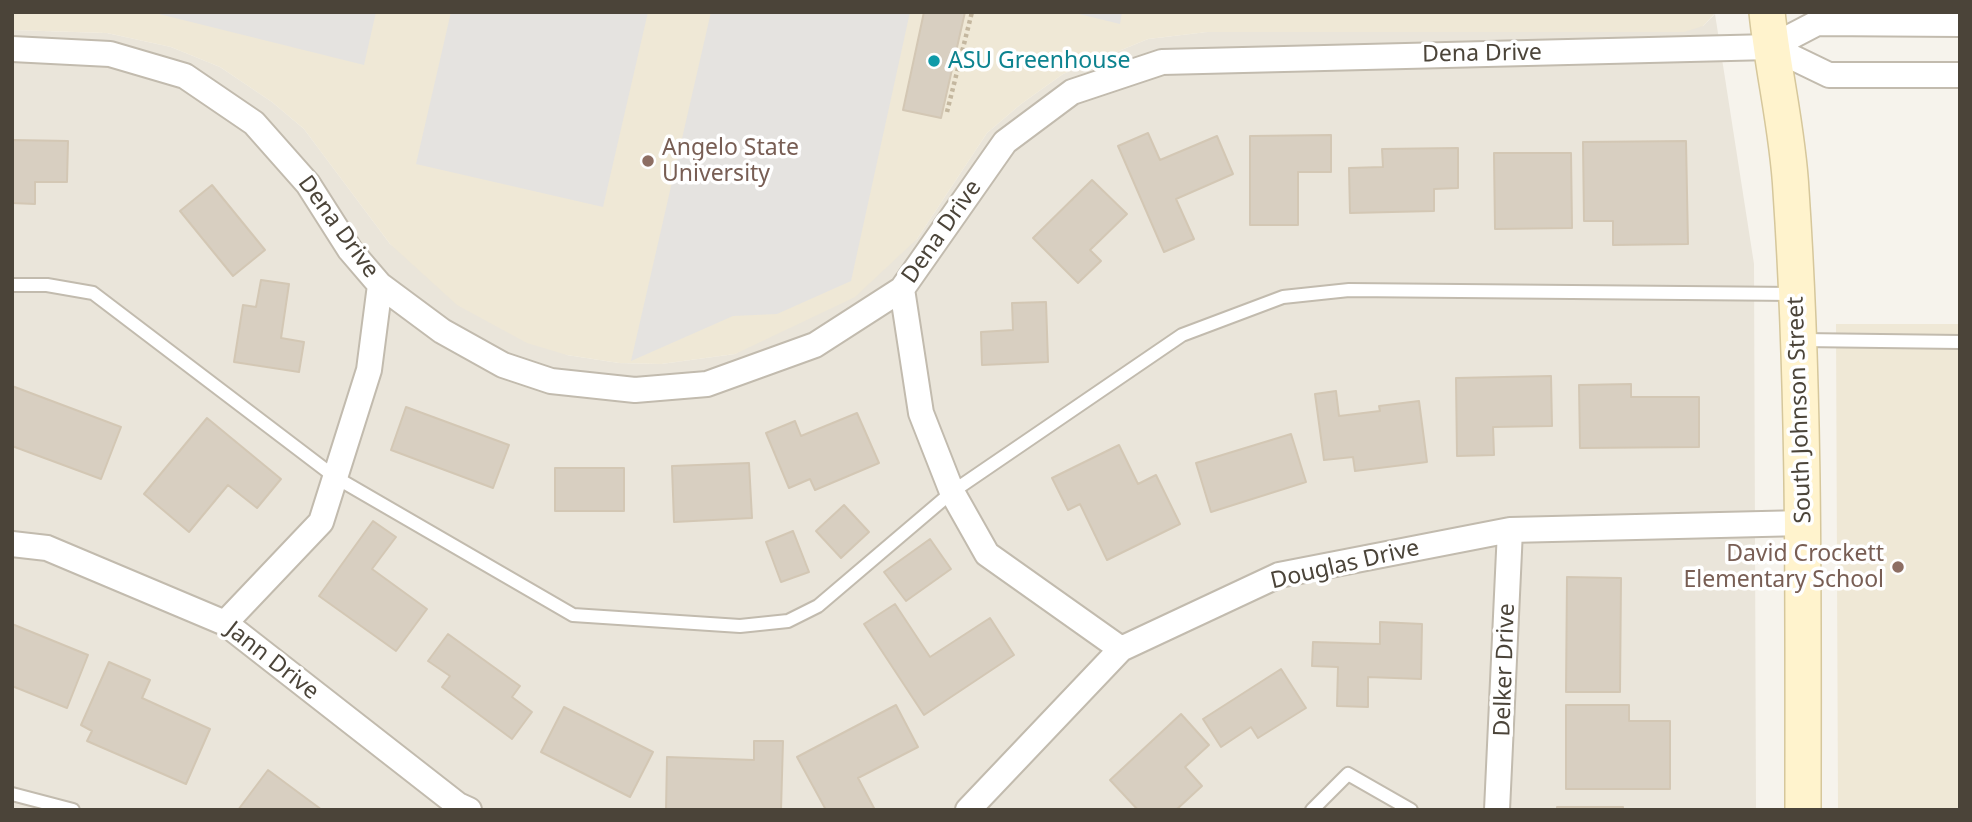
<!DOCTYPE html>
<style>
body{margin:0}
#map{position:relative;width:1972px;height:822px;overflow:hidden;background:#f6f3ec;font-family:"Noto Sans",sans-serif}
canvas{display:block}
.frame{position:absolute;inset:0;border:14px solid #4b4439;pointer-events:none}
</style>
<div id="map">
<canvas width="1972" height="822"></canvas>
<div class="frame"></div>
</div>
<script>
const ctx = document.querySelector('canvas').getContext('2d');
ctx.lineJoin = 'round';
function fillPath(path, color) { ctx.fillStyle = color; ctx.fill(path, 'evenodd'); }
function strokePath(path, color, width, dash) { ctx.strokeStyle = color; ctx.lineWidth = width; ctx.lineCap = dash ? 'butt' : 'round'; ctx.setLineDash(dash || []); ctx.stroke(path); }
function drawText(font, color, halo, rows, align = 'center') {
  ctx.font = font + ' "Noto Sans",sans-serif'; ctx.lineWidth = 7; ctx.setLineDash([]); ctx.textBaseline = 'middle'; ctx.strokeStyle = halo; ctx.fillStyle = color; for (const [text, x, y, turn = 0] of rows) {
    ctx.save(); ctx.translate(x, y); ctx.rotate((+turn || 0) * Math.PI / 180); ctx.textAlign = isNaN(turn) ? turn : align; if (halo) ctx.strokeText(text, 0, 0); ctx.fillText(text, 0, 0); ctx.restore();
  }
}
fillPath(new Path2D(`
 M1715,14L1754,264L1756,810H12V30L107,33L171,47L220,67L272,102L304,129L390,244L567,355L619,363L661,364L735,354L917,239L987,133L1021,104L1063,74L1148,39L1207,32L1703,26Z`), '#eae5da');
fillPath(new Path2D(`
 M12,12H1716L1703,26L1684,32H1207L1148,39L1063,74L1021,104L987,133L917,239L855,297L735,354L661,364L619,363L567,355L527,343L457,305L390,244L304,129L272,102L220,67L171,47L107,33L12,30Z
 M1836,324H1960V810H1838Z`), '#efe8d6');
fillPath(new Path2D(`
 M151,12H376L364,65Z
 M451,12H648L603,207L416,164Z
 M711,12H910L851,281L777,314L733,316L631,361Z
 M1071,12H1122L1120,24Z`), '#e5e3e0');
const building = new Path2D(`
 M924,12H965L941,118L903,110Z
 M1148,133L1160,160L1217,136L1233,174L1176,199L1194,239L1164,252L1118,146Z
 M1331,135V172H1298V225H1250V136Z
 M12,140L68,141L67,182H35V204L12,203Z
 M1686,141L1688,244L1613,245V221H1584L1583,142Z
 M1458,148V188L1434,189V211L1350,213L1349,168L1383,167L1382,149Z
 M1494,153H1571L1572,228L1495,229Z
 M1092,180L1127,214L1090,250L1101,261L1078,283L1033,238Z
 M212,185L265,250L233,276L180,211Z
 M261,280L289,284L281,338L304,342L299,372L234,362L243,305L256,307Z
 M1046,302L1048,362L982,365L981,332L1013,330L1012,303Z
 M1551,376L1552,426L1493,427L1494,455L1457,456L1456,378Z
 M1631,384V397H1699V447L1580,448L1579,385Z
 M12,386L121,427L101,479L12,446Z
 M1336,391L1339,416L1380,411L1379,406L1419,401L1427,462L1355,471L1353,457L1324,460L1315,394Z
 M406,407L509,445L493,488L391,450Z
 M857,413L879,463L815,490L810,479L789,488L766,433L795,421L801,436Z
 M207,418L281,479L257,508L228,485L189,532L144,494Z
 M1291,434L1306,482L1211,512L1196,463Z
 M1119,445L1138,484L1156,475L1180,524L1107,560L1080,504L1068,510L1052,478Z
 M749,463L752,518L674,522L672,466Z
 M555,468H624V511H555Z
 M844,505L869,532L841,558L816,531Z
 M373,521L396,537L372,569L427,609L396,651L319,596Z
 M793,531L809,572L781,582L766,542Z
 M930,539L951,569L906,601L884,572Z
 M1567,577L1621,578L1620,692H1566Z
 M895,604L930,657L990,618L1014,655L924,715L864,624Z
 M1380,622L1422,624L1421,679L1368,677V707L1337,706L1338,667L1312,666L1313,642L1380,644Z
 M12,624L88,655L67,708L12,686Z
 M448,634L520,686L512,697L532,712L512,739L442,687L450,676L428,661Z
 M109,662L150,680L142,698L210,729L186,784L87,741L92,731L81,725Z
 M1281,669L1306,708L1258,738L1251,727L1221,747L1203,719Z
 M896,705L918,747L858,778L875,810H826L797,757Z
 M1566,705H1629V721H1670V789H1566Z
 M564,707L653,752L630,797L541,752Z
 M1181,714L1209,745L1185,767L1202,786L1176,810H1138L1110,780Z
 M754,741H783L781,810H666L667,757L754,760Z
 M268,770L322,810H238Z
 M1557,807H1623V810H1557Z`);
fillPath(building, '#d8cfc1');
strokePath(building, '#d3c7b4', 2);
const service = new Path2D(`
 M12,285H47L93,293L335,477L573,615L740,626L788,621L818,606L952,492L1182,335L1283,297L1349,290L1795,294
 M1802,340L1960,342
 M12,794L73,810
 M1312,810L1348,774L1411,810`);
const minor = new Path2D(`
 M1771,47L1829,75H1960
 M12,49L110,54L185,76L254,123L308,184L350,250L380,285L442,331L503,365L551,381L635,390L707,384L815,345L902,289L1005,142L1072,92L1162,62L1771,47L1817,23L1960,24
 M902,289L921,413L952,492L987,554L1121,649
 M12,544L47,548L225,623L458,805L469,810
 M225,623L321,522L369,370L380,285
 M968,810L1121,649L1279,575L1510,530L1804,523
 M1497,810L1510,530`);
const secondary = new Path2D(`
 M1767,12C1773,72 1788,131 1791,191C1805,397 1803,603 1803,810`);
strokePath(service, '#c2bbae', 16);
strokePath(minor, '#c2bbae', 28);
strokePath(secondary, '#d6c79b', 38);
strokePath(new Path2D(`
 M947,112L972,12`), '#c4b79f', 4.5, [3.5, 3.5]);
strokePath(service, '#fff', 12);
strokePath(minor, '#fff', 24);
strokePath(secondary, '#fff3cd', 35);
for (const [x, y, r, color] of [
 [934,61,7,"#0f9aa8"],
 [648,161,7,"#8d6e63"],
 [1898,567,7,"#8d6e63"]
]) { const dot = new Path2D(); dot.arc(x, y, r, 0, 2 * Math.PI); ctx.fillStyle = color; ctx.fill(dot); strokePath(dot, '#fff', 2.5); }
drawText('23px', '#4b4439', '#fff', [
 ["Dena Drive",1482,54,-1],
 ["Dena Drive",338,227,54],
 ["Dena Drive",942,232,-55],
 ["South Johnson Street",1800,410,-92],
 ["Douglas Drive",1345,565,-13],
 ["Jann Drive",272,661,38],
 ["Delker Drive",1505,670,-88]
]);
drawText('23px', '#0d838f', '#fff', [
 ["ASU Greenhouse",948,61]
], 'left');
drawText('23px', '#785e54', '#fff', [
 ["Angelo State",662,148],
 ["University",662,174],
 ["David Crockett",1884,554,"right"],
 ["Elementary School",1884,580,"right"]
], 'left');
</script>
